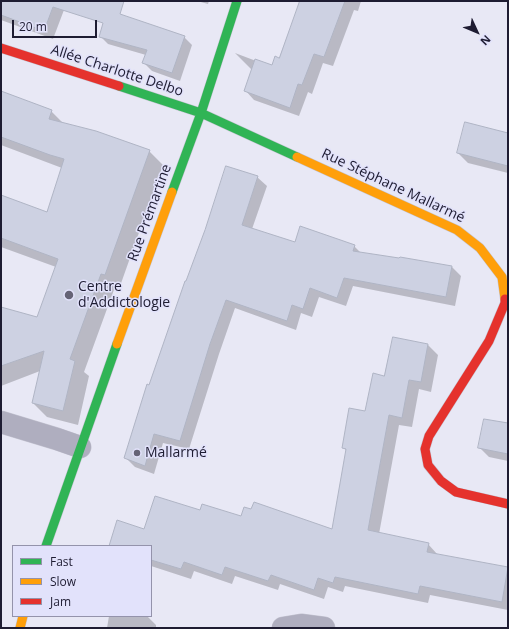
<!DOCTYPE html>
<meta charset="utf-8">
<style>
body{margin:0}
#map{position:relative;width:509px;height:629px;overflow:hidden;background:#e8e8f5;font-family:"Open Sans",sans-serif}
canvas{display:block}
.frame{position:absolute;inset:0;border:2px solid #1e1c32;pointer-events:none}
.legend{position:absolute;left:12px;top:545px;width:140px;height:72px;box-sizing:border-box;background:#e2e2fb;border:1px solid #9493ab;margin:0;padding:5px 7px;list-style:none;font-size:12px;color:#1e1c32}
.legend li{display:flex;align-items:center;gap:8px;height:20px}
.legend b{width:20px;border:1px solid #9493ab}
.north{position:absolute;left:457px;top:12px;width:40px;height:40px;-webkit-text-stroke:3px #e2e2fb;paint-order:stroke;rotate:134deg;font-size:11px;font-weight:700;line-height:16px;text-align:center;color:#1e1c32}
.north::after{content:'';display:block;margin:auto;width:14px;height:18px;background:#1e1c32;clip-path:polygon(50% 0,100% 100%,50% 72%,0 100%)}
.scale{position:absolute;left:12px;top:20px;width:85px;height:18px;box-sizing:border-box;border:2px solid #1e1c32;border-top:0;padding-left:5px;font-size:12px;line-height:14px;white-space:nowrap;color:#1e1c32;-webkit-text-stroke:3px #e2e2fb;paint-order:stroke}
</style>
<div id="map">
<canvas width="509" height="629"></canvas>
<div class="frame"></div>
<ul class="legend">
<li><b style="height:5px;background:#30b455"></b>Fast</li>
<li><b style="height:5px;background:#ff9f0a"></b>Slow</li>
<li><b style="height:5px;background:#e5322d"></b>Jam</li>
</ul>
<div class="north">N</div>
<div class="scale">20 m</div>
</div>
<script>
const ctx = document.querySelector('canvas').getContext('2d');
ctx.lineJoin = 'round';
function fillPath(path, color) { ctx.fillStyle = color; ctx.fill(path, 'evenodd'); }
function strokePath(path, color, width, dash) { ctx.strokeStyle = color; ctx.lineWidth = width; ctx.lineCap = dash ? 'butt' : 'round'; ctx.setLineDash(dash || []); ctx.stroke(path); }
function drawText(font, color, halo, rows, align = 'center') {
  ctx.font = font + ' "Open Sans",sans-serif'; ctx.lineWidth = 3; ctx.setLineDash([]); ctx.textBaseline = 'middle'; ctx.strokeStyle = halo; ctx.fillStyle = color; for (const [text, x, y, turn = 0] of rows) {
    ctx.save(); ctx.translate(x, y); ctx.rotate((+turn || 0) * Math.PI / 180); ctx.textAlign = isNaN(turn) ? turn : align; if (halo) ctx.strokeText(text, 0, 0); ctx.fillText(text, 0, 0); ctx.restore();
  }
}
fillPath(new Path2D(`
 M1,1H66L67,2L53,39L1,20Z
 M197,1H209L208,4Z
 M300,1H361L358,11L354,10L333,66L323,63L312,94L308,92L299,116L254,100L245,90L252,70L235,53L272,67L280,59Z
 M100,36L184,37L192,45L180,81L152,71L144,63L146,55L108,44Z
 M1,92L51,111L64,124L149,151L163,165L119,289L115,287L84,372L89,376L78,425L47,417L33,403L40,371L1,386V307L37,319L56,267L1,247V196L47,213L62,168L1,145Z
 M508,134V173L468,163L458,153Z
 M257,177L267,186L252,229L295,243L354,246L361,253L452,267L461,276L455,306L353,286L346,306L319,297L312,317L301,313L296,330L235,308L219,354L189,449L163,443L154,474L135,467L126,458L150,386Z
 M394,339L428,345L438,355L431,392L419,389L412,427L399,425L379,534L428,544L438,555L508,568V610L430,595L428,603L345,586L343,592L328,587L324,599L280,584L278,590L235,576L232,584L194,571L191,579L151,566V546H110L145,530L201,511L333,530L347,451L344,448L366,413L385,377Z
 M508,424V461L489,457L480,448Z
 M109,616H147L156,625V628H107Z`), '#0003');
const building = new Path2D(`
 M1,1H124L120,14L185,36L172,73L142,63L147,50L99,37L103,23L53,7L44,31L1,15Z
 M300,1H345L324,57L314,54L302,85L298,84L290,108L244,91L255,59L272,65L275,56L279,58Z
 M1,91L52,110L49,119L96,131L150,150L105,275L101,274L70,359L75,361L63,411L32,403L44,351L1,366V307L37,317L58,259L1,238V195L47,212L64,159L50,155L1,137Z
 M465,122L508,133V166L457,153Z
 M226,166L258,176L242,225L295,242L300,226L355,245L353,251L399,258L400,257L452,266L446,297L344,278L337,298L310,288L303,309L292,305L287,321L226,300L210,344L180,441L154,434L145,466L124,458L147,384L149,385L185,281H186L205,230Z
 M393,337L428,344L421,382L409,380L402,418L389,415L368,530L429,543L427,552L508,567L502,602L420,586L418,594L335,577L333,583L318,578L314,590L271,575L268,581L225,567L222,575L184,562L181,569L151,560V546H109L117,520L144,529L155,496L200,510L202,504L241,516L244,507L251,509L254,502L332,529L346,449L342,448L349,408L365,411L373,373L384,376Z
 M484,419L508,423V454L478,448Z`);
fillPath(building, '#cdd1e2');
strokePath(building, '#afb4c4', 1);
const street = new Path2D(`
 M1,422L57,439L80,447
 M283,628L301,625L324,628`);
const fast = new Path2D(`
 M119,86L201,113L297,157
 M172,192L201,113L237,1
 M46,546L117,344`);
const slow = new Path2D(`
 M297,157L457,230L480,248L502,277L505,299
 M117,344L172,192
 M20,628L23,616`);
const jam = new Path2D(`
 M1,48L119,86
 M505,299V303L489,341L429,436L425,449L428,465L441,481L456,492L508,504`);
strokePath(street, '#c4c4d1', 23);
strokePath(fast, '#c4c4d1', 10);
strokePath(slow, '#c4c4d1', 10);
strokePath(jam, '#c4c4d1', 10);
strokePath(street, '#afaebf', 22);
strokePath(fast, '#30b455', 9);
strokePath(slow, '#ff9f0a', 9);
strokePath(jam, '#e5322d', 9);
for (const [x, y, r, color] of [
 [69,295,5,"#656376"],
 [137,453,4,"#656376"]
]) { const dot = new Path2D(); dot.arc(x, y, r, 0, 2 * Math.PI); ctx.fillStyle = color; ctx.fill(dot); strokePath(dot, '#e2e2fb', 1.5); }
drawText('14px', '#1e1c32', '#e2e2fb', [
 ["Allée Charlotte Delbo",117,71,18],
 ["Rue Stéphane Mallarmé",393,186,25],
 ["Rue Prémartine",150,213,-70]
]);
drawText('14px', '#1e1c32', '#e2e2fb', [
 ["Centre",78,287],
 ["d'Addictologie",78,303],
 ["Mallarmé",145,453]
], 'left');
</script>
